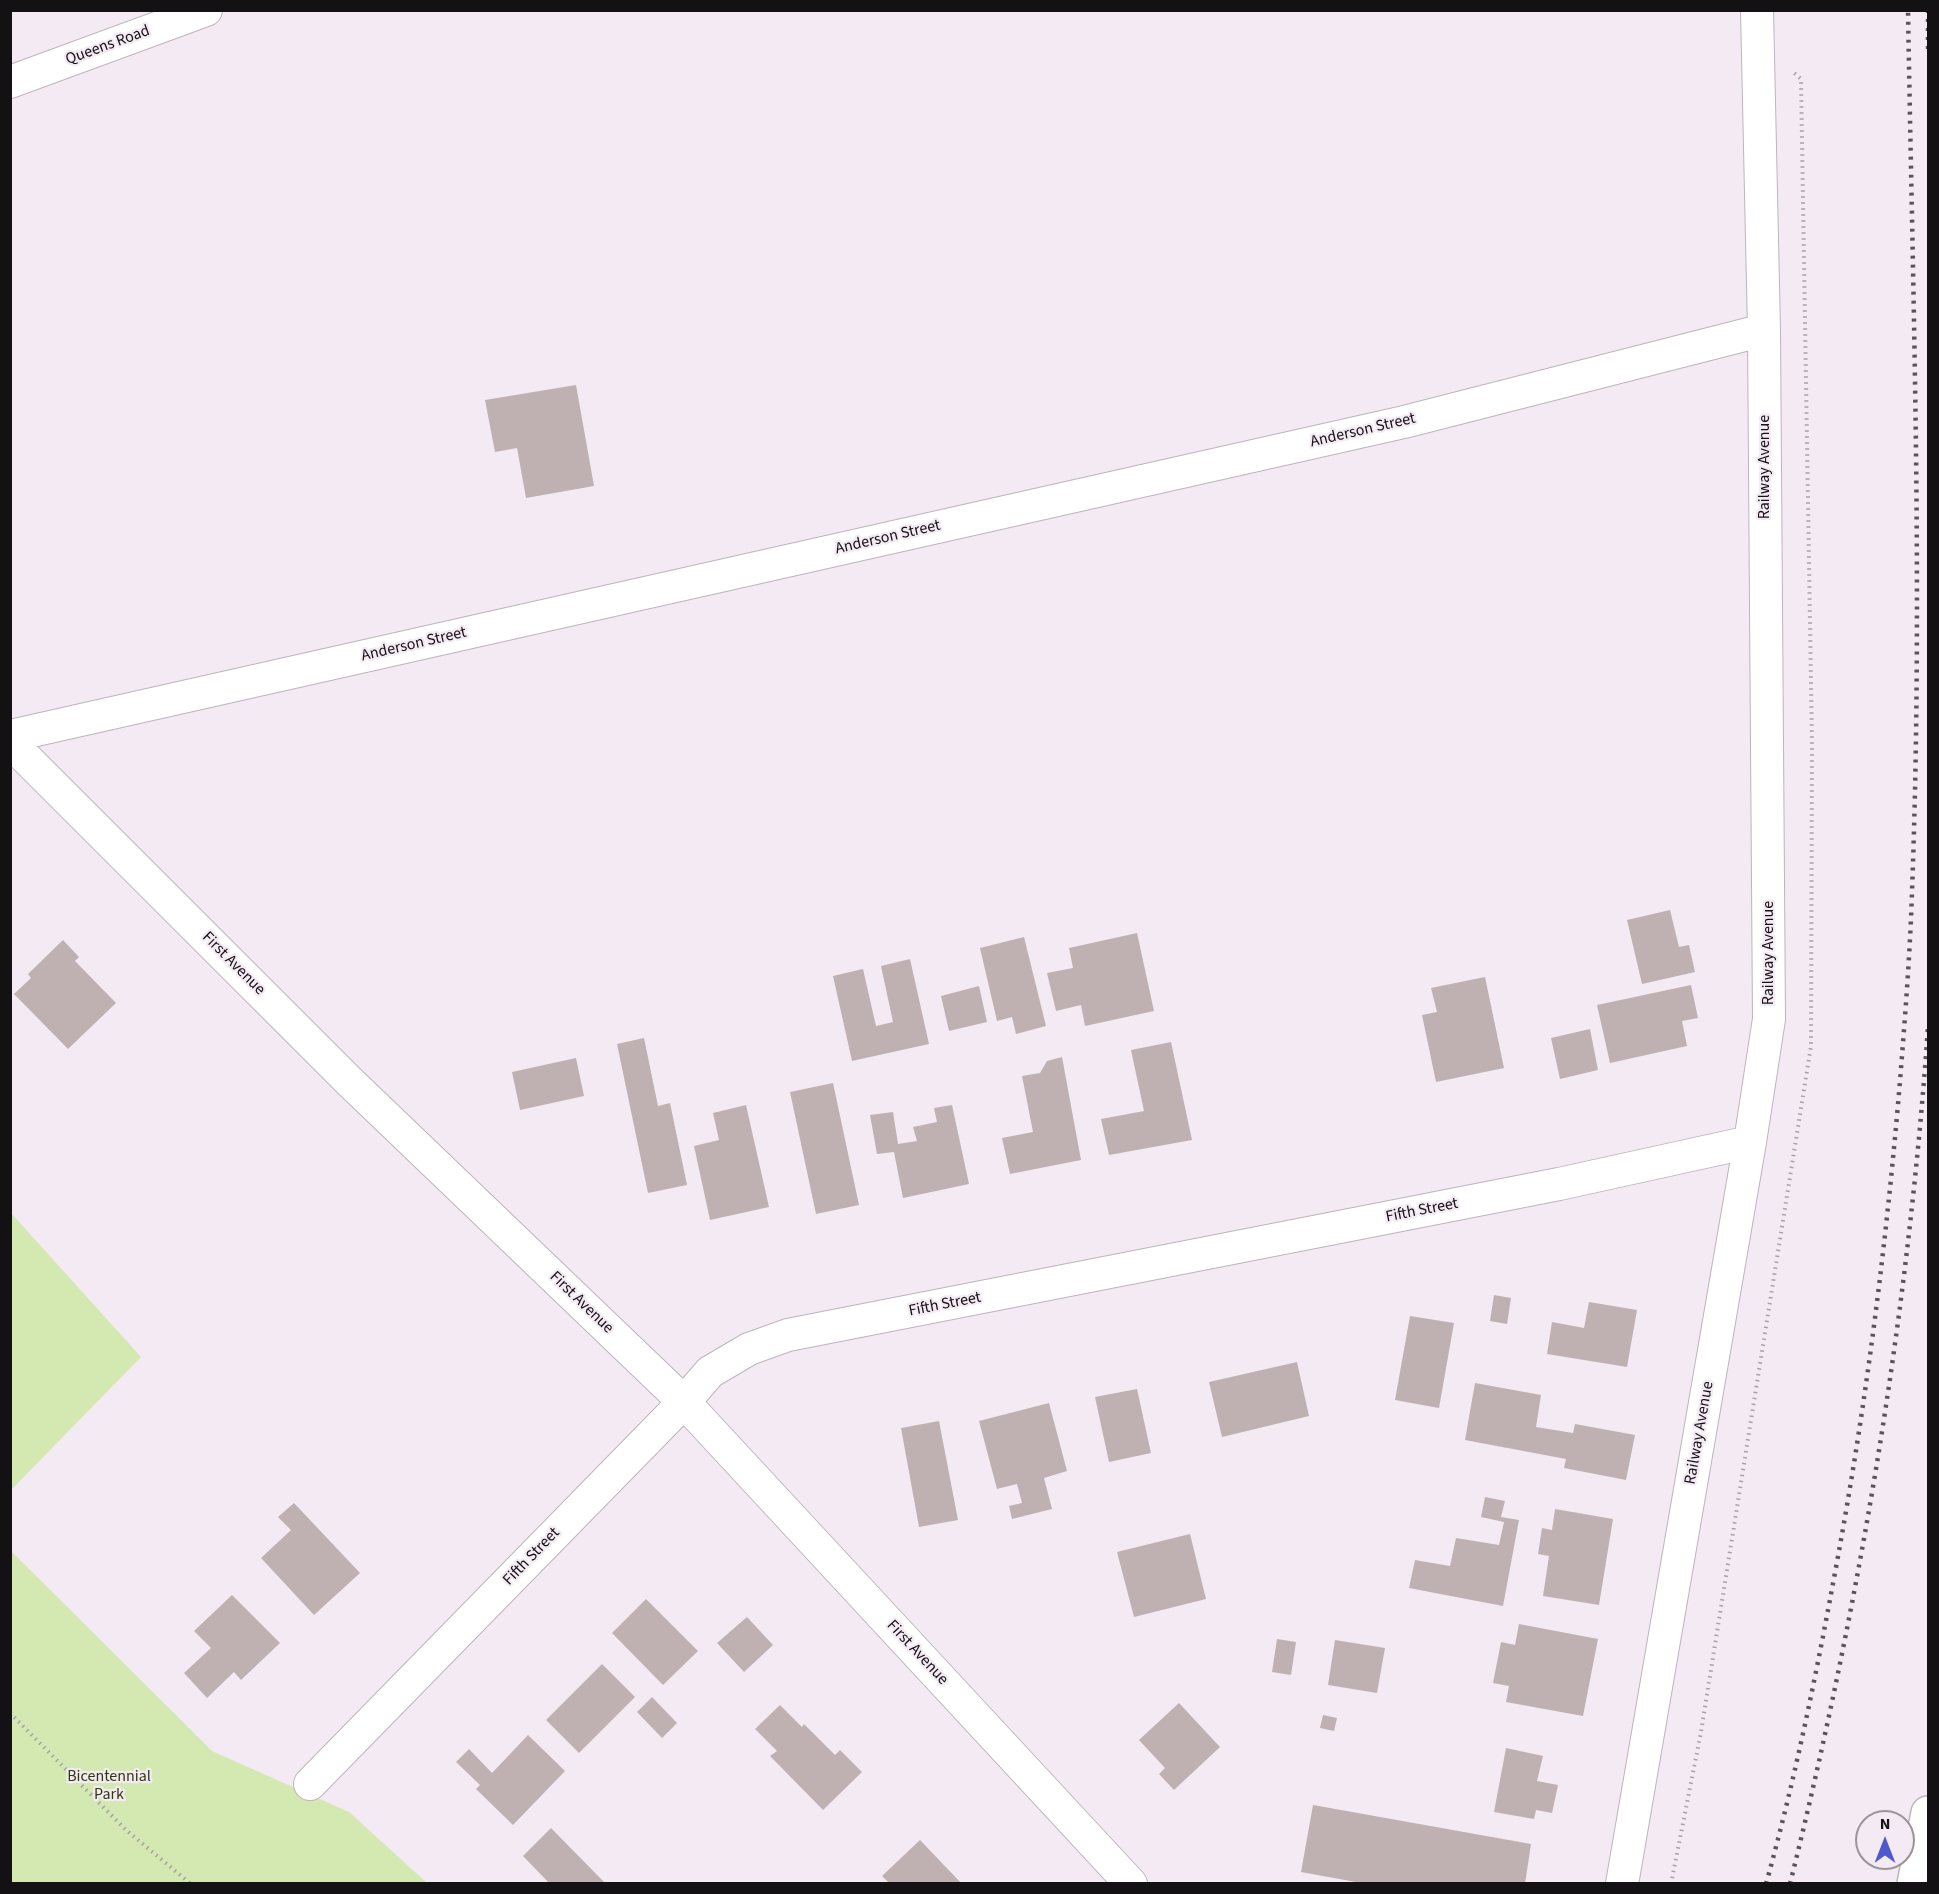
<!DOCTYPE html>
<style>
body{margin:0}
#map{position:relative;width:1939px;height:1894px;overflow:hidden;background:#f4eaf3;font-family:"Source Sans 3",sans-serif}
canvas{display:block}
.frame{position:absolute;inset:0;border:12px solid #141114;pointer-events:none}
.north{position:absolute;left:1855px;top:1810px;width:60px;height:60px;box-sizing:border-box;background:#f4eaf3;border:2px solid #9a939a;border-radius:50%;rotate:0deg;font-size:16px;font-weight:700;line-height:24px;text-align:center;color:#141114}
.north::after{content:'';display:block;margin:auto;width:21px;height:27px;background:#5058ce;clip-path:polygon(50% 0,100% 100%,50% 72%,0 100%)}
</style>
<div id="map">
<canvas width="1939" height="1894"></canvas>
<div class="frame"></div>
<div class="north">N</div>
</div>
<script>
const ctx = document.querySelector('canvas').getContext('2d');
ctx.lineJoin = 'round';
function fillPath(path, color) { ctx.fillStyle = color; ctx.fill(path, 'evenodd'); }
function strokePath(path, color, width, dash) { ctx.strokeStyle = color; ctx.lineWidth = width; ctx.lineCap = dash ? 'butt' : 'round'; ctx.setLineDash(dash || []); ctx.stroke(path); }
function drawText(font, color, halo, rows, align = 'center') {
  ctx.font = font + ' "Source Sans 3",sans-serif'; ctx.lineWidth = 4.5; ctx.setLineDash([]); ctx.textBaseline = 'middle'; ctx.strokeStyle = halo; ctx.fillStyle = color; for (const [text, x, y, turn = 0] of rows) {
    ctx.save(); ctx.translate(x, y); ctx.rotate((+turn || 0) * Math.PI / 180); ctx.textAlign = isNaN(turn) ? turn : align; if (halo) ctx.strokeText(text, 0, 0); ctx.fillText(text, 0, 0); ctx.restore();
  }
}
fillPath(new Path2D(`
 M11,1213L141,1357L11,1490Z
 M10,1550L212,1751L349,1812L427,1883H11Z`), '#d4e8b1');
fillPath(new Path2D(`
 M576,385L594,486L526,498L517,448L495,452L485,400Z
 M1670,910L1679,947L1689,945L1695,972L1642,984L1627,920Z
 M1137,933L1154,1011L1085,1026L1081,1005L1056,1011L1047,973L1073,968L1069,948Z
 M1024,937L1046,1026L1016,1034L1012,1017L997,1021L980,948Z
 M63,940L79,957L75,961L116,1003L68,1049L14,994L31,978L28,974Z
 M910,959L929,1044L852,1061L833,976L863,969L876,1026L893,1022L881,966Z
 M1485,977L1504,1068L1436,1082L1422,1015L1437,1012L1431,988Z
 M1691,985L1698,1018L1682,1021L1687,1046L1610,1063L1597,1005Z
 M979,986L987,1022L949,1031L941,996Z
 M1590,1029L1598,1070L1560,1079L1551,1038Z
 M644,1038L658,1106L670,1103L687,1185L648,1193L617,1044Z
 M1171,1042L1192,1140L1109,1155L1101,1119L1144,1111L1131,1050Z
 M1062,1057L1081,1160L1010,1174L1002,1138L1033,1132L1022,1076L1040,1073L1047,1061Z
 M576,1058L584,1096L520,1110L512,1072Z
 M833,1083L859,1205L816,1214L790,1092Z
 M746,1105L769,1207L710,1220L694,1146L719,1140L713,1113Z
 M952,1105L969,1184L903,1198L894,1152L877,1154L870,1115L893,1112L898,1144L917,1141L913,1127L937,1122L934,1108Z
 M1494,1295L1511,1298L1507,1324L1490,1321Z
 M1589,1302L1637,1310L1627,1367L1547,1354L1552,1322L1584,1328Z
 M1410,1316L1454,1323L1439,1408L1395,1400Z
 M1297,1362L1309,1416L1222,1437L1209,1382Z
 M1475,1383L1541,1395L1536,1427L1573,1433L1575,1424L1635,1435L1626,1480L1564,1468L1566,1459L1465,1440Z
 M1137,1389L1151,1453L1109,1462L1095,1397Z
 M1049,1403L1067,1471L1044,1478L1052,1509L1012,1519L1009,1506L1022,1503L1017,1484L997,1489L979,1421Z
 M939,1421L958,1520L919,1527L901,1428Z
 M1485,1497L1505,1501L1501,1517L1519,1520L1503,1606L1409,1588L1415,1560L1450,1566L1456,1538L1499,1545L1504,1522L1481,1517Z
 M294,1503L360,1573L314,1615L261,1558L291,1530L278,1517Z
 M1555,1509L1613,1519L1599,1605L1543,1596L1549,1556L1538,1554L1542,1528L1552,1530Z
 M1190,1534L1206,1599L1134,1617L1117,1552Z
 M232,1595L280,1643L241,1680L234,1672L207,1698L184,1673L211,1648L194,1631Z
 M646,1599L698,1651L663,1685L612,1633Z
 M747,1617L773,1645L744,1672L717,1643Z
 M1519,1624L1598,1639L1583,1716L1506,1702L1509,1686L1493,1683L1501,1642L1515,1645Z
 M1277,1639L1296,1642L1291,1675L1272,1672Z
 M1335,1640L1385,1648L1377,1693L1328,1685Z
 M602,1664L635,1697L579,1753L546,1720Z
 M652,1697L677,1723L662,1738L637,1712Z
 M1179,1703L1220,1747L1174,1790L1159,1774L1165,1768L1139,1740Z
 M780,1705L802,1727L804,1724L835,1755L840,1750L862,1772L823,1810L770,1756L777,1751L755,1729Z
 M1323,1715L1337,1718L1334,1731L1320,1728Z
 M528,1735L565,1771L513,1825L476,1789L480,1785L456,1762L469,1749L492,1773Z
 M1506,1748L1543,1756L1537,1781L1558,1785L1552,1813L1536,1810L1534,1819L1494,1812Z
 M1313,1805L1531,1844L1525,1884H1367L1301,1872Z
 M551,1828L606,1884H550L523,1856Z
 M920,1840L962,1884H890L882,1876Z`), '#bfb1b1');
const minor = new Path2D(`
 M10,82L206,10
 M10,736L1404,422L1764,330
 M10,742L349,1081L684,1402L1131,1884
 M310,1784L684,1402L710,1372L749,1349L788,1335L1559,1184L1750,1142
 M1622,1884L1750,1142L1769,1019L1764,330L1757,10`);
const secondary = new Path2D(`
 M1914,1884L1928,1813`);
strokePath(minor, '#beb4bd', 34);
strokePath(secondary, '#beb4bd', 36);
strokePath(new Path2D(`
 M10,1713L126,1830L191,1884
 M1671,1884L1701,1732L1811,1046L1812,743L1801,79L1793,72`), '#a9a1a8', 4, [1.5, 4.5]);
strokePath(minor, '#fff', 32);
strokePath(secondary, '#fff', 33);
strokePath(new Path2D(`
 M1928,10V51
 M1766,1884C1794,1783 1815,1681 1834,1578C1865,1413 1886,1248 1900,1081C1905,1018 1910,955 1912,892C1923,598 1913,304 1908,10
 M1790,1884C1860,1602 1908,1316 1928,1027`), '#595459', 4.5, [3, 6]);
drawText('16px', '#141114', '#f4eaf3', [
 ["Queens Road",108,46,-20],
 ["Anderson Street",1363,431,-13],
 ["Railway Avenue",1765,467,-90],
 ["Anderson Street",888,538,-13],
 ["Anderson Street",414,645,-13],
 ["Railway Avenue",1769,953,-90],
 ["First Avenue",233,964,45],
 ["Fifth Street",1422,1211,-11],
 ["First Avenue",581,1303,44],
 ["Fifth Street",945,1305,-11],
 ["Railway Avenue",1700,1433,-80],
 ["Fifth Street",532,1557,-46],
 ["First Avenue",917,1653,47]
]);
drawText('16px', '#2d3b08', '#f4eaf3', [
 ["Bicentennial",109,1777],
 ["Park",109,1795]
]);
</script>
